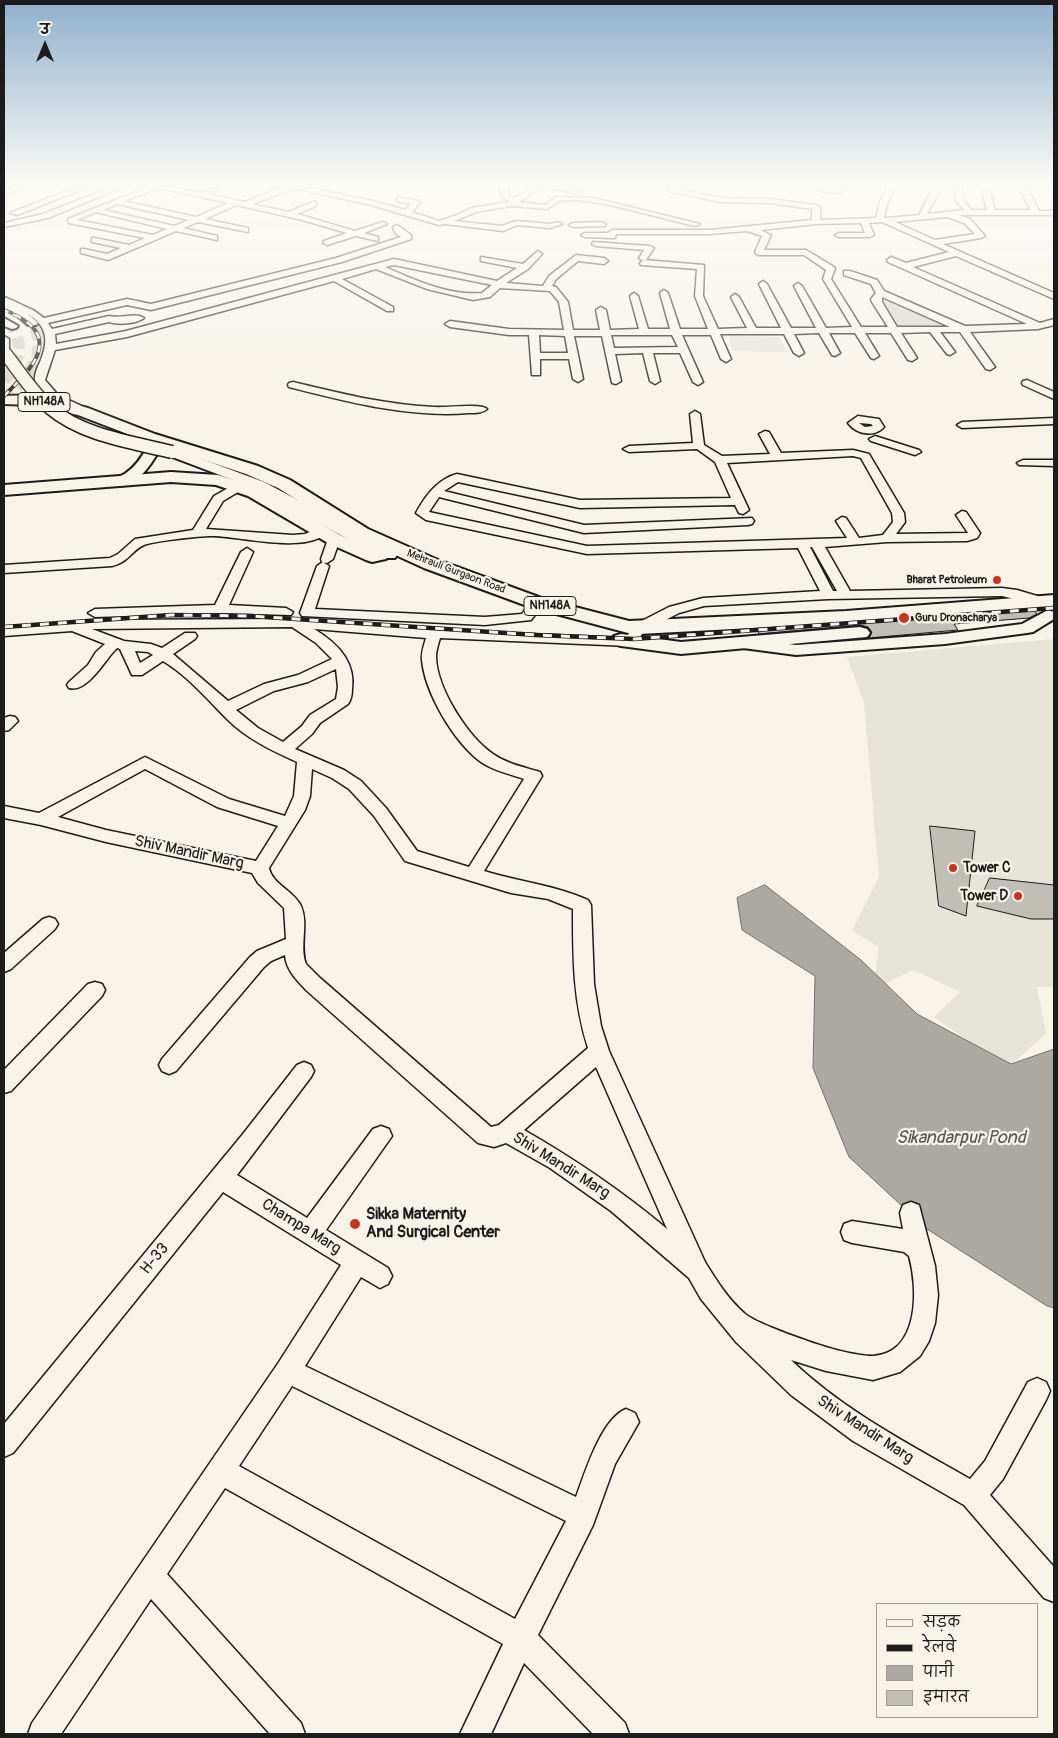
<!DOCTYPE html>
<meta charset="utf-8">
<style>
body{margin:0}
#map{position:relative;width:1058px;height:1738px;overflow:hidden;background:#f7f3e8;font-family:Pangolin,"Playpen Sans Deva",sans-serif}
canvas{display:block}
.frame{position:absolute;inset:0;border:5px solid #1c1c1c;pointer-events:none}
.legend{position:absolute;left:876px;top:1603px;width:162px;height:115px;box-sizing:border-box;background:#f7f3e8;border:1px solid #9f9d96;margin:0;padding:6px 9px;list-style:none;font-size:15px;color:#1c1c1c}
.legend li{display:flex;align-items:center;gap:10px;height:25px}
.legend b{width:25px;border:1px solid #9f9d96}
.north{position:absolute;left:20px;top:20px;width:50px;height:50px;-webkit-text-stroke:4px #f7f3e8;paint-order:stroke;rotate:0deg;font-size:14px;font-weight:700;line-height:20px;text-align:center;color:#1c1c1c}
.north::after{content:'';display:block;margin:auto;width:18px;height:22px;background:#1c1c1c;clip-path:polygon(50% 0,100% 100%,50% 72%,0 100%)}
</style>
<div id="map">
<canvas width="1058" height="1738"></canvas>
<div class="frame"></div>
<ul class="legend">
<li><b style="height:6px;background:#f7f3e8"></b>सड़क</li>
<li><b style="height:6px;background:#1c1c1c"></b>रेलवे</li>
<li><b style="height:14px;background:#aca9a2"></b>पानी</li>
<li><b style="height:14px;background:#c0beb5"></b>इमारत</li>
</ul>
<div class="north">उ</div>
</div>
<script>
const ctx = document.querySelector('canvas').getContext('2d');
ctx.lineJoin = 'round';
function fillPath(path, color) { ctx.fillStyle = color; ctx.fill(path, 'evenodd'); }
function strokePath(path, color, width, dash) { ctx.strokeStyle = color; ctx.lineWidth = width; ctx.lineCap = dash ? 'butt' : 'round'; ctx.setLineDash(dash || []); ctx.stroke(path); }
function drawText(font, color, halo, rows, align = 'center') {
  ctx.font = font + ' Pangolin,sans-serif'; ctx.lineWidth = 4.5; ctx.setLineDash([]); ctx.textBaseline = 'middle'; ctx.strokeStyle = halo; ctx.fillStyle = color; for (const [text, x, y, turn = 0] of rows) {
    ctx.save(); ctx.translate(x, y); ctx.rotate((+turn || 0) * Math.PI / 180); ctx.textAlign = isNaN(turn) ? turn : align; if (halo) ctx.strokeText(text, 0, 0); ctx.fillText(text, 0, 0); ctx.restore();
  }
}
fillPath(new Path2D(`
 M729,336L779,337L787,352L732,351Z
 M1054,639V987H1037L1046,1034L1007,1068L934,1017L960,992L913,970L873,989L879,947L852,931L879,877L864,703L847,657Z`), '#e6e3d9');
fillPath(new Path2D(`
 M885,297L964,331L897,330L877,298Z`), '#d7d3cb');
const water = new Path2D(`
 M765,885L861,960L917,1014L1011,1064L1054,1049V1308L1047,1306L927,1229L849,1157L813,1068L815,976L742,930L737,898Z`);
fillPath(water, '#aca9a2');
strokePath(water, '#72716c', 1);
const building = new Path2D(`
 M1034,610L1037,614L1029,618L954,624L958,630L869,638L872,632L868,627L860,625L759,634L758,630Z
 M930,826L975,831L966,916L939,906Z
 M990,878L1054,885V919H1031L977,906Z`);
fillPath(building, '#c0beb5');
strokePath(building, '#1c1c1c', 1);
strokePath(new Path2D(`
 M4,381C18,361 25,349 12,326
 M4,400C26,378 51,355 32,323`), '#d6d3c9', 12, [12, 6]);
const minor = new Path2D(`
 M21,184H31L4,195V191Z
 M84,184L93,185L17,215L10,213Z
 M148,184C165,184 179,190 197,192C205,193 219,184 231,184L208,194L244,202L290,184H302L301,186L373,201L405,210L411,204L397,201V197L419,201L420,203L412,212L439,221L457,215L471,208L508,202L510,201L502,197L499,184H507L509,196L515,198L536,184H556L583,192L579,194L544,186L519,202L545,205L556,197L593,198L700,224L696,226C662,220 591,195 560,201C555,202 552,207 547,209L511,206L476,212L454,221L502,226L516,221L550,224L558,222L562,224L550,228L517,225L503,231L445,224L439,225L371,205L294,188L253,204L288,212L313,202H316V206L297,214L355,231L383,222L387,224L364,233L378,237V241L356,236L327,245L323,243L324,241L347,233L302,220L237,205L205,219L248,228V232L198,222L183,228L217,236V240L176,231L108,260L81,253V249H84L107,254L121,248L92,242V238H95L129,245L145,238L69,223L68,219L150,186ZM159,188L228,203L196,217L124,201ZM117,204L189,220L174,226L103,210ZM96,212L167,229L153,235L77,220Z
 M672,184H677L676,188L720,198L769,199L816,205L820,207V220L876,218L880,201L889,184H897L888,201L884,218H888L919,215L935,184H943L927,214L964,210L956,201L954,188L958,186L962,188L964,201L971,210H987L982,192L986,190L990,192L995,210H1031L1020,190L1027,188L1039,211H1054V215H959L970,219L985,236L981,238L943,244L1054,293V299L956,256L913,267L1040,323L1054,319V325L1038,329L970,332L995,367L990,370L986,369L960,332H940L955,352L950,355L947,354L930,332L901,333L917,358L912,361L908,360L891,333H865L879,356L874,359L871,358L855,333H829L840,353L835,356L832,355L819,333L794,334L804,353L799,356L794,353L784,334H720L731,359L726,362L721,359L711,335H682L703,382L698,385L693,382L680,353H653L660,381L655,384L650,381L643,353L615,354L621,381L616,384L612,383L602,336H574L583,379L578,382L573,379L569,359H540V375H532L529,335H509L450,327L445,324L450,321L509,329L564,330L559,302L550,291L500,288L490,297L473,300L427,289L376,269L342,279L393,307V311H387L334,281L127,337L55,350L45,380L58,395L86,408L87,410L82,413C68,410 40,396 35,380C34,375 38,366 40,362C56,326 34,315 4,303V297L7,298L33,310L44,318L127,299L151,304L336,258L401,237L395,233L393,227L397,225L411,235V239L342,262L151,310L127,305L48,323L52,329L109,316C120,319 135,312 144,318C136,324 118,325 109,322L55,334L56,344L126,331L394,259L497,281L517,268L481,261V257L523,264L538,251L542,254L528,269L506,283L543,286L549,276L576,255L604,258L608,261L604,264L578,261L556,279L552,286L556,287L568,302L573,330H600L596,310L601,307L606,310L610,330L639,329L630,296L634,293L638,296L648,329H670L660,293L664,290L668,293L680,329H708L695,296L697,269L641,265L640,263L644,260L704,265L703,296L718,329L747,328L731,297L735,294L739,297L756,328H781L759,284L763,281L767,284L791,328H816L794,286L798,283L802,286L826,328L852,327L823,279L826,270L804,255H758L755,252L762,236L747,231L709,234H616L615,238H612L585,237L581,235L585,233H608L612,230H709L812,220V209L769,203L720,202L668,191L667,189ZM947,217L964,223L975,234L935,240L895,222ZM882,222L949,252L906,263L891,257L887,260L888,262L1027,324L965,326L884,291L877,280L850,271H844V275L871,284L876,293L871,299L872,302L888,327H861L831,279L835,269L834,267L806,250H764L771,235L760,230L816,224L861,223L865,233H839L835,235L839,237H870L874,235L869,223ZM394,265L492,285L482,293C449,296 415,280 385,267ZM882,297L950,327H897L882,302ZM539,335L565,336L568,353H540ZM611,335H672L678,347L614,348Z
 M841,184H848L841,193L823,192L819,190L823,188L836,189Z
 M111,187L118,189L48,218L4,227V223L43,214Z
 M602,222L606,224L605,226L573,227L569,225L573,223Z
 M593,242L650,246L654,248L646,260L643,261L639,258L644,250L596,246L592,244Z
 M4,336L9,339V350L4,353Z
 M1027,380L1054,392V399L1023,385L1022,383L1023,381Z
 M293,382C339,393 386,405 434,407C445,408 481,403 487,409C483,413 476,413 469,413C409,418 348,402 289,387L288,385L289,383Z
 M695,411L700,414L704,445L722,456L770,454L759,434L765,431L769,432L781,453L853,450L869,454L904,513L905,522L896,534L968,533L956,515L962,511L966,512L980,533L977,538L967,541L887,542L825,547L850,591L1002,588L1017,590L1044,598L1046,601L1039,605L1002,596L828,599L704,606L679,613L644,631L635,645L630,646L440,638C438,645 436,651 436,657C437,689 468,737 493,754C507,764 524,767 540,772L542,776L484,871C519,882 555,885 588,900L591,905L594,984L601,1026L609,1051L705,1262C716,1280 728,1299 744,1313C752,1321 790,1335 802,1339C820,1346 854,1356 873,1356C920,1353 918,1288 909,1256L904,1252L852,1243L844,1240L841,1232L844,1224L852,1221L903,1229L900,1213L903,1205L911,1202L919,1205L935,1266L938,1295L935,1323L929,1341L920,1356L900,1372L873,1380L826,1371L791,1360C843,1410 907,1443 970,1479L985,1461L1028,1382L1037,1378L1046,1382L1050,1391L1046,1400L1003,1479L990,1495L1054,1567V1602L1044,1598L964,1505L853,1441L791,1395L736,1342L701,1299L689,1278L611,1211L550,1168L506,1143L494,1147L478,1143L306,990C297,980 286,970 285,955L271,961L264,967L176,1071L169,1074L162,1071L159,1065L162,1059L250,957L257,951L286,939L284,908L258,883L252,873L106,842L41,825L4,818V806L39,813L145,757L229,799L285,816L294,796L297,762C273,751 247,739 228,720C208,700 188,676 163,661L142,675H132L120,649L117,648C105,659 88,693 69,688L67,685L69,682L88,665L96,652L105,644L72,631L4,636V628L102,620L289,619L434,630L626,638L634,625L669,607L703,598L820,591L798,548L587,554L426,520L416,513C425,496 438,479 457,474L580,500L731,498L715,462L697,449L629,452L623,449L629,446L693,443L690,414ZM853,456L861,458L892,513L893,522L883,535L859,538L846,518L842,517L836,521L847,538L587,546L429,512L439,497L584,533L748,525L752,524L754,521L752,518L584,525L444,491L458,482L580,508L735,505L739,513L743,514L749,510L727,463ZM810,547H812L837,591H833ZM292,627L316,643L332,659L298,675L264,684L228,701L173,654L195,639L197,636L195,633H185L162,648L151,644L124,641L92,629ZM314,629L426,638C424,645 421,653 422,660C425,693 454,742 481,762C494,771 510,774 524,779L469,867L417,851L386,808L361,781L344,770L295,749L312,734L320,723L348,704C351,700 352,695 352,689C356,661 336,642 314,629ZM135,651L148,652L153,655L140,663ZM336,669L338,687L336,699L310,715L302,726L283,742L258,728L236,710L274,691L308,682ZM145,769L217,807L278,826L256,861L106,830L58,817ZM312,769L332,778L349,789L374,816L405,861L511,893L548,899L573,909C573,957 573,1001 588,1048L499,1125L491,1127L320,978L306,964C299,946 309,924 301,906C294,891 272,884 269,868L305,810L310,796ZM596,1067L667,1229C622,1191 576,1160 524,1130Z
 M858,416L879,419L884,427C874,438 856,434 848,423ZM859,423L871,424L873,426L865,427Z
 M1054,418V424L962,428L957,425L962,422Z
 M875,436L919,450L921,452L915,455L871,441L869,439Z
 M1023,460H1054V466L1019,465L1017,463Z
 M239,482L245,486L243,489L223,501L206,529L293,535L305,534L322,527L328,531C309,555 240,536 212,536C200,536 154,541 144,545C132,550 129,562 112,566L4,573V565L110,558L118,554L135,539L193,530L214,496Z
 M334,535L340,539L333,559L327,563L322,562L321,559L328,539Z
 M247,548L253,552L229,605L286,608L293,612L291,615L220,613L95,617L88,613L95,609L215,605L241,552Z
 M323,562L329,566L315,609L485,617L522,614L532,600L537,599L544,603L531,620L485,625L302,616L300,613L317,566Z
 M10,716L15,717L18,721L9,730L4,731V718Z
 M49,917L55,919L58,924L55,929L11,969L4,972V953L43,919Z
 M95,982L102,984L105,990L102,996L11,1091L4,1093V1070L88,984Z
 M304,1062L311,1065L314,1071L311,1077L237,1175L307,1218L373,1129L381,1126L389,1129L392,1136L326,1230L388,1268L392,1276L388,1284L380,1288L361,1277L305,1366L576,1497C585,1473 601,1419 626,1409L635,1413L639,1422L615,1464L593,1525L538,1635L625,1723L629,1734H593L524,1663L491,1734H460L503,1644L225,1488L167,1574L301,1723L305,1734H270L151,1599L61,1734H28L32,1723L279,1362L341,1265L223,1192L13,1453L4,1457V1424L243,1134L297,1065ZM292,1386L566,1521L515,1619L239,1466Z`);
const major = new Path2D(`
 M4,301L20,307L36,321L38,323L36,325H28L12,311L4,308Z
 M4,318L18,326L16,328L12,329L4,326Z
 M149,433L154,434L161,447C153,462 136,490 115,485L113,482C116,477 122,476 126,473C136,466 142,457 147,447L142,437Z
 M172,448L264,482L395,552L397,555L395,558H383L254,488L167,455L165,452L167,449Z
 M1048,610L1054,612V619L1033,632L1027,633L945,644L796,655L743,648L737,647L734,643L737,639L743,638L796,645L945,634L1022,624Z`);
const highway = new Path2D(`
 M34,395L88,408L155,434L258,466L290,480L368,529L438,560L544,599L629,621L846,611L1054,595V607L846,623L639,634L628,633L530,607L424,568L356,537L278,488L246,474L143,440L78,415L34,405L4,404V396Z
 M171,472L218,475L260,488L340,535L374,550L386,551L389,555L386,559L372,562L366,560L328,543L248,496L216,485L171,482L4,495V485Z
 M860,627L867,629L870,633L867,637L681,654L621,646L614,644L611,640L614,636L621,634L681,642Z`);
strokePath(minor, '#1c1c1c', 3);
strokePath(major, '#1c1c1c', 4);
strokePath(highway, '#1c1c1c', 4);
fillPath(minor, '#f7f3e8');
fillPath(major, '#f7f3e8');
fillPath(highway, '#f7f3e8');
const railFar2 = new Path2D(`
 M4,310L18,317`);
const railFar1 = new Path2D(`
 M4,396C29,371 64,339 15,315`);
const rail = new Path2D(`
 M4,627L171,615L251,616L536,635L634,639L1054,608`);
strokePath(railFar2, '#1c1c1c', 2.5);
strokePath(railFar1, '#1c1c1c', 4);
strokePath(rail, '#1c1c1c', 4.5);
strokePath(railFar2, '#f7f3e8', 2, [5]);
strokePath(railFar1, '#f7f3e8', 2.5, [7]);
strokePath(rail, '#f7f3e8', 3, [9]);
const majorBridge = new Path2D(`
 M4,352C19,371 32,392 50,408C83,436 132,442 172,452`);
strokePath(majorBridge, '#1c1c1c', 15, []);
strokePath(majorBridge, '#f7f3e8', 12);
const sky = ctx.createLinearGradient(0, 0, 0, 428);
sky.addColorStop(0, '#90b0cc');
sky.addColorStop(0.43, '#fbfaf5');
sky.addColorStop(1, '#fbfaf500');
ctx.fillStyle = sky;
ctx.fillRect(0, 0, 1058, 428);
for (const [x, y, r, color] of [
 [997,580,5,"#c8321e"],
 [904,618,6,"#c8321e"],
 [953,868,5,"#c8321e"],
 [1018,896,5,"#c8321e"],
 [355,1224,6,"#c8321e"]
]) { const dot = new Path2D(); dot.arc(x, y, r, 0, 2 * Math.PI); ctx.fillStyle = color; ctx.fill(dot); strokePath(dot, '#f7f3e8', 2); }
drawText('11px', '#1c1c1c', '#f7f3e8', [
 ["Mehrauli Gurgaon Road",456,572,21]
]);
drawText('bold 11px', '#1c1c1c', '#f7f3e8', [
 ["Bharat Petroleum",987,580],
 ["Guru Dronacharya",915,618,"left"]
], 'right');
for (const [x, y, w] of [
 [44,402,52],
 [550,606,52]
]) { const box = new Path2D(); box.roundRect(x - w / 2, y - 9.5, w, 19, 4); ctx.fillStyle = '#f7f3e8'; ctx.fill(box); strokePath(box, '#1c1c1c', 1); }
drawText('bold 12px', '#1c1c1c', null, [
 ["NH148A",44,402],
 ["NH148A",550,606]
]);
drawText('bold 14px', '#1c1c1c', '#f7f3e8', [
 ["Tower C",963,868],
 ["Tower D",1008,896,"right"]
], 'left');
drawText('16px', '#1c1c1c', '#f7f3e8', [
 ["Shiv Mandir Marg",189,853,12],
 ["Shiv Mandir Marg",561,1166,32],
 ["Champa Marg",301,1227,32],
 ["H-33",155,1259,-51],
 ["Shiv Mandir Marg",865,1430,33]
]);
drawText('bold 16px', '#1c1c1c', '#f7f3e8', [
 ["Sikka Maternity",366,1215],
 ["And Surgical Center",366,1233]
], 'left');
drawText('italic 18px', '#565452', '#f7f3e8', [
 ["Sikandarpur Pond",961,1138]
]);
</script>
